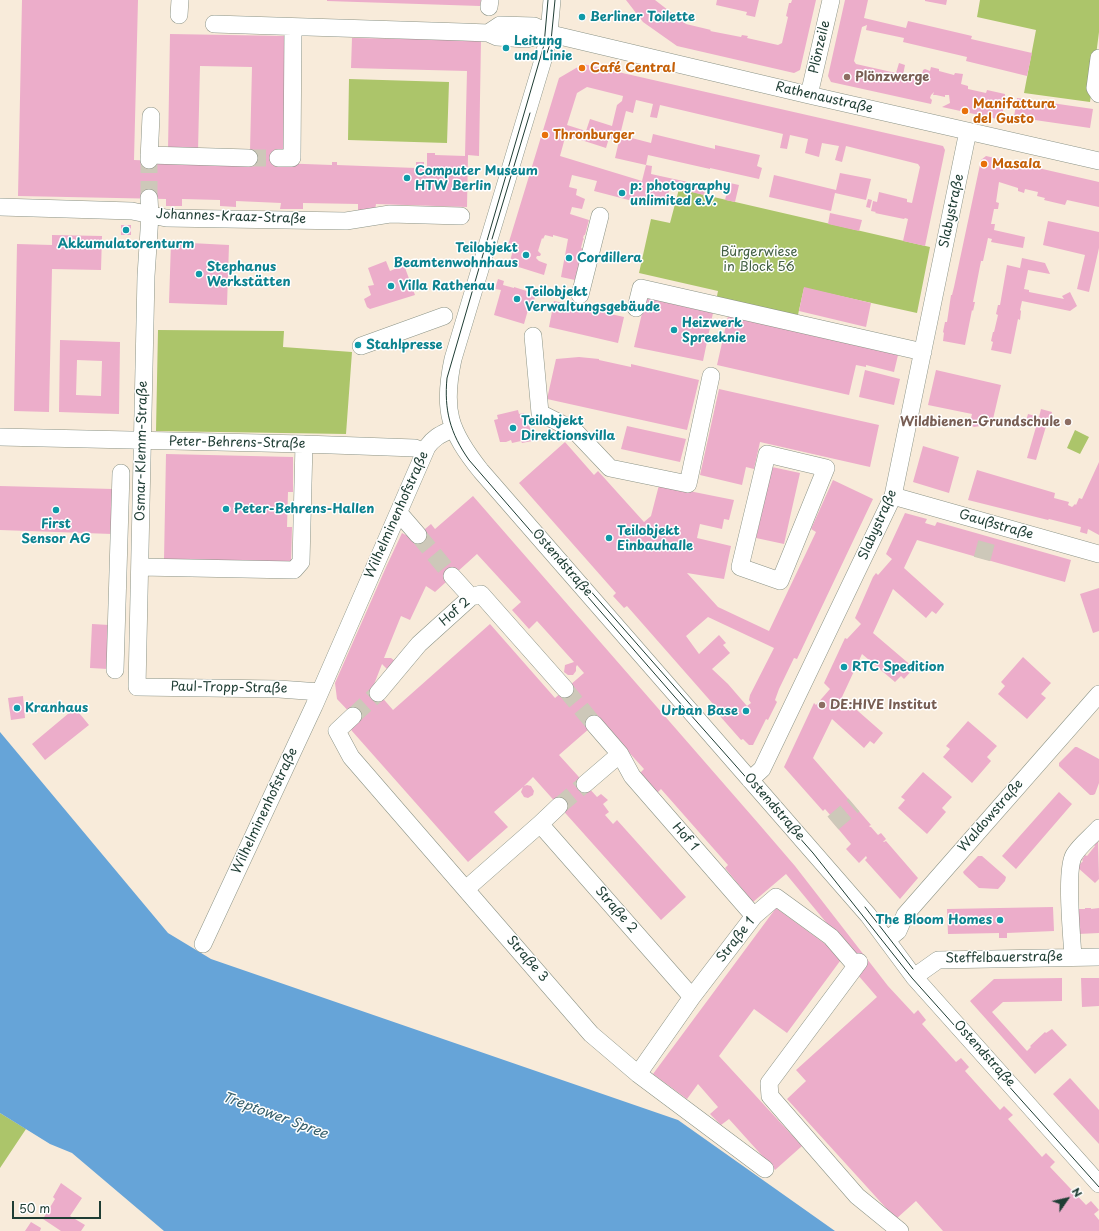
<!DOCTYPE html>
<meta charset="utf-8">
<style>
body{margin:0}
#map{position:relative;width:1099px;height:1231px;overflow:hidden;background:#f8ebda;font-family:"Playpen Sans",sans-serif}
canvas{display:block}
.north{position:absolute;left:1047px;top:1179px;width:40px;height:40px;-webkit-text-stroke:3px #fff;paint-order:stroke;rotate:56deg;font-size:11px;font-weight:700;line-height:16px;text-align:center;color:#1f3d34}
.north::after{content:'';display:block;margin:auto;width:14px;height:18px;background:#1f3d34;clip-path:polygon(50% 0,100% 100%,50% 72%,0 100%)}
.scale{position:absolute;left:12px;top:1201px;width:89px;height:18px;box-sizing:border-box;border:2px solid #1f3d34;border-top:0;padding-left:5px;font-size:12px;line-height:14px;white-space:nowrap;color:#1f3d34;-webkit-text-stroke:3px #fff;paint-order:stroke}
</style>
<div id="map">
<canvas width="1099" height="1231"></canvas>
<div class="north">N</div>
<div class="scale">50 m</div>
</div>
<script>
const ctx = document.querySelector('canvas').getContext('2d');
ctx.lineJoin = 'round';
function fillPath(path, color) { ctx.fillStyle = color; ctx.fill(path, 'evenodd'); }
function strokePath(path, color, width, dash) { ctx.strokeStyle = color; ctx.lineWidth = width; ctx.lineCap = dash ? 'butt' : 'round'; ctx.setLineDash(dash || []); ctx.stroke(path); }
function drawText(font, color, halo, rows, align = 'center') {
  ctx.font = font + ' "Playpen Sans",sans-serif'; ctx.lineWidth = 3; ctx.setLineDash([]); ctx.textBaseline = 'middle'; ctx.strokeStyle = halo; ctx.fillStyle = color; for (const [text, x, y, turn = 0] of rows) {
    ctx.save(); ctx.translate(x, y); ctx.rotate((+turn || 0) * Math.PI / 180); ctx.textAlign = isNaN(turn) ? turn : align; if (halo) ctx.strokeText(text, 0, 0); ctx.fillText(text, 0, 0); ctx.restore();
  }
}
fillPath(new Path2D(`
 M980,0H1099V32L1090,102L1024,93L1036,30L977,17Z
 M349,79L449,82L447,143L348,140Z
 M679,189L930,247L917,313L804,288L797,319L716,301L718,291L639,273L651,219L670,223Z
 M158,330L284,331L283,347L352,352L346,434L156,431Z
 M1075,430L1089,437L1080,454L1067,448Z
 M0,1113L26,1129L0,1168Z`), '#acc56a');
fillPath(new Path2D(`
 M0,732L168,933L211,959L678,1120L835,1231H164L72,1153L50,1144L0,1113Z`), '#66a4d8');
fillPath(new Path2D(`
 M22,0H138L134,160L162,161L250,151L252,67L200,66L198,151L168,150L170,34L286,36L284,152L277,163L332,165V162H337V165L416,168V162H424V168H427V153H435V155L465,156L467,71L351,68L352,38L481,40L479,156L468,155L467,207L376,204L375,211H358V204L303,203V209H280L281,203L236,201V207L220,206V200L182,199V206H166V199L18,196Z
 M327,0H481L480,6L327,1Z
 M626,0H655L686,24L711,30L710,31L741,37L742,35L748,36L747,38L778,45L782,43L788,17L786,16L789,3H791L792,0H816L800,70L794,73L677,46L643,22Z
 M717,0H759L755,17L746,15L747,12L716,5Z
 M845,0H868L864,18L906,28L908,21L972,36L971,39L1032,53L1027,76L966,61L967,57L903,42L904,38L866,30L867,25L862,27L854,61L856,64L896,73L899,63L905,65L903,75L921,79L923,70L925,69L930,71L931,67L939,69V71L954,75L955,73L963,74L961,84L968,86V89L986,93L987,90L1005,94L1002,120L942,107L950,103L949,95H945V97L936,95H933L934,92L931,95L930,98L932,100L931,104L831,82L828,76Z
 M925,0H947L946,5L925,1Z
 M579,14L585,15V19L579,18Z
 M583,64L943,146L945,150L925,246L903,241L908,219L905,218L904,219L875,213L876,212L871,211L873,201L877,202L879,192L907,199V202L912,203L920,167L918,164L846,146L842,162L835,160L839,146L822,143L819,157L805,153L808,139L790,135L787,149L780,148L783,134L660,105L657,118L650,117L653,104L636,100L633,113L626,111L620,135L651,143L653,134L715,149V145L760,155L757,166L762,168L759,179L710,168V169L648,155L646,165L615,158L619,141L609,138L606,148L572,137L571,135L566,134L560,156L642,181L646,165L652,166L651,174L706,186L704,195L670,187L667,199L650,195L648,205L594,191L597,181L572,175L569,187L577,189L576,195L585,199L582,209L572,207L570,214L589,220L585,235H584L583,238L584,239L583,240L581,248L583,249L575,280L561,277L568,239L553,235V237L545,235L543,239L542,238L538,251L541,254L540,256H537L536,258L539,261L547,264L544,275L509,264L514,247L508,245L559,78ZM587,87L623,96L622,101L617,105L612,126L590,119L586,131L567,125L577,93Z
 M1017,98L1093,109L1090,128L1014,117Z
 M986,156L1099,182V207L1067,200L1065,205L1044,200L1045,198L1037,196L1038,192L1025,189L1024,193L1018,191V188L999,182L996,202L999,203L998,209H994L991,224H995L994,230L1025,237L1023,248L991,242L992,239L988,238L983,261H981L973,302H975L973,311L972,310L965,345L943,341L944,333L943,332L945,322H947L951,295H952L954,287L981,160Z
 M840,173L871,179L866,200L835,193L831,211L769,197L774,175L836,190Z
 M730,183L739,185L735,202L725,200L729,184Z
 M868,199L872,200L870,208L866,207Z
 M830,213L862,220L859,231L828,224Z
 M1048,221L1099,232V248L1089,292L1077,289L1085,255L1043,245Z
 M121,225H131V235H121Z
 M52,235L102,236L101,270L52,269L49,412L14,411L17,244L52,245Z
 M171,242L229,245L227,305L169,303Z
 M1022,258L1045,263L1050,274L1028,270L1024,289L1029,290V292L1064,299L1062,296L1070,292L1077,306L1070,311L1022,301L1020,310L1021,311L1020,320L1018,319L1011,354L991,350L993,342L991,341L993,332H994L998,315L996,314L998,305H1000L1007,265L1020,268Z
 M386,261L390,271L404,265L415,295L370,309L367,307L364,299L371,295L368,286L374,285L368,268Z
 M498,279L504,281L503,285L514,288V287L536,294L533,304L530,303L524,324L494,315L501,290L495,289Z
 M804,287L871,303L866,327L799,311Z
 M643,297L713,313L703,361L634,347L643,309Z
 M554,301L624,317L618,343L549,327Z
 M728,316L898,355L894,372L866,365V367L856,365L849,395L717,365Z
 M60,340L120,342L119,414L59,412ZM77,360L102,361L101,396L76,395Z
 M579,357L599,359V360L631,367V364L699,380L687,430L547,399L556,359Z
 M865,370L900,379L894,405L859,397Z
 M936,370L1001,385L993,419L982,416L980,426L974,427L972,426L970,422L972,414L928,405Z
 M719,389L879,425L870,467L760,442L754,469L746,467L742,485L700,475Z
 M1041,409L1052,412L1049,423H1047L1036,460L1027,458L1036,427L1025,424L1028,414L1039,417Z
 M518,410L519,414L524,413L527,421H528L532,435L531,437H532L533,439L532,441L522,443L521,441L512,443L511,440L506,442H500L494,420L498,419L497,415Z
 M627,426L686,439L680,462L621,449Z
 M565,442L594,475L598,471L644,522L651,516L659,485L734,500L729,520L724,519L722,529L700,524L697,538L731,546L724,579L687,573L718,607L769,631L816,532L811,529L833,480L873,499L797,659L794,658L779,689L775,700L777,702L768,720L766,719L753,745H749L743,739L741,740L719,715L721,713L627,606L624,608L613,596L616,593L519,483ZM708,617L774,648L750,695L749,700L751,703L747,706L728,684L712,669L730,653L723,645L726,643L719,635L699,654L686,636Z
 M923,446L959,457L949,493L913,482Z
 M166,454L293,457V492H288L287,527H292L291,563L164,560Z
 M1099,462V535L1088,529L1087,534L1080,532L1081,527L1049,519L1048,520L968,500L977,470L1055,493L1054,498L1069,502L1068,505L1072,507L1075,504L1076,505L1079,498L1082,499Z
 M772,467L800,473L784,544L756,538Z
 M0,486L113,489L112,534L0,530Z
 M473,496L758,823L795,866L888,986L914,1014L918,1010L926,1020L922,1024L956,1062L961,1058L969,1067L965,1071L1000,1110L1004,1106L1013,1115L1008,1119L1042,1157L1046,1153L1055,1162L1050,1167L1086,1205L1091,1201L1099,1210L1094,1214L1099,1220V1231H943L916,1201L896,1219L787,1099L806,1081L796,1070L877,997L857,974L864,968L786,874L753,902L725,868L728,865L661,789L657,793L640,773L644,769L625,748L598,721L559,755L597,797L601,794L608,800L603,804L609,812L605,815L613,824L617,820L686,897L661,920L533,777L524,786L527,785L531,786L534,791L533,795L528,798L524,797L521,792L523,787L494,812L508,827L468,862L352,731L348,725L356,719L337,699L335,683L387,565L402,533L413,539L431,524L435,529ZM477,554L521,602L512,610L529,629L537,621L574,662L565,665L564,672L568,675H573L576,671V667L577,665L584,673L555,698L490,624L393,710L373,687L382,664L388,670L395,661L391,658H384L401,616L410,620L426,586L435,592Z
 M905,513L927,519L925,523L935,526L937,522L1071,560L1065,582L917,540L904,568L944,604L936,614L932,611L926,618L893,589L873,633L914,668L904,679L901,676L895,682L862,654L842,697L883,733L874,744L870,741L864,748L832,719L813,758L871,825L869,826L870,827H871L878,835L881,833L886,839L883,842H884L886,841L918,878L900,899L865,860L867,858L866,856L859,863L846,849L851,844L829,818L831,816L825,809L823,811L784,767L814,703L816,705L830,689L824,683L845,638L847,639L861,624L855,618L873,577L876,573L878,575L892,559L886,554Z
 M1099,588V631L1093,633L1080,594Z
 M92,624L109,625L108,669L90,668Z
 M1023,657L1051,683L1041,694L1046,698L1027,719L998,694L1005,686L1001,682Z
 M23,696L25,718L11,720L8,698Z
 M75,708L89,725L45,760L32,744Z
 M968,721L997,746L987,757L991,761L972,783L943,757L950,749L946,746Z
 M1075,747H1077L1099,759V783L1095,794L1093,795H1090L1059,766V763Z
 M923,772L952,797L942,808L946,812L927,834L898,808L905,800L901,797Z
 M1059,792L1072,804L1016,869L1002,856Z
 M1098,841L1099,879L1095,883L1077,867L1083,861L1082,860L1085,855L1087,856L1095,846L1094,845Z
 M978,856H982L1006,877L1005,881L998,889L979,888L964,874L963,872Z
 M1053,907L1054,931L1007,933V938H999V933L948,934L947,909Z
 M776,908L843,957L787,1033L754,1009L719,1056L802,1146L775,1170L729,1119L721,1125L710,1114L718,1107L698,1084L687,1099L653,1074Z
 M1085,908H1091V909L1099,908V933L1078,934V909H1085Z
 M1062,978V1001L1003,1002L992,1012L1027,1051L1031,1047L1030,1046L1045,1032L1046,1033L1052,1029L1067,1045L1035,1074L970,1001L994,979Z
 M1081,978H1099V1006L1082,1007Z
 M1070,1078L1099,1110V1144L1053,1094Z
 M61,1183L82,1198L70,1216L85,1225L81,1231H61L43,1219L55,1199L53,1197Z
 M31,1222L41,1228L40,1231H25Z`), '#ecadca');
strokePath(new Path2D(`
 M249,158H278
 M149,198V160
 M418,535L452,576
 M982,559L988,537
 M565,689L594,724
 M353,716L378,693
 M559,806L585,784
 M833,823L854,805`), '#cdc8b9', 17, [17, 8]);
const minor = new Path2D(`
 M552,0L549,33L543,60L453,359C442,410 449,431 481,471L868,915L914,977L1099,1184
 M489,7L490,0
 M179,15L180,0
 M214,24L463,32L488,33L497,37L526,39L549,33
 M488,33L500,25L534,26L551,34L809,95L1099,161
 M1099,58L1095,88L1099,94
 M809,95L831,0
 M149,155L249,158
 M278,158H292L293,27
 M149,160L151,116
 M149,198L150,215L146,276L137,687L279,689L320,692
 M0,207L132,211L166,218L346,221L390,214L461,216
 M580,295L600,216
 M636,308L641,288L923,352
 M533,336L540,413L574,430L610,468L688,484L711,376
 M361,346L444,316
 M0,437L304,444L415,448L424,452
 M767,454L826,468L780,581L740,567Z
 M893,496L1099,554
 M399,513L418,535
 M140,567L294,570L301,562L304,444
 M452,576L471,597
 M115,670L121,473
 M378,693L419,644L471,597L481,594L565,689
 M353,716L337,731L351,757L591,1034L638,1074L765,1169
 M594,724L620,754L632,776L754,916
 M750,780L762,769L893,496L968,131
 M585,784L620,754
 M540,824L559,806
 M466,889L540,824L692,997
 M887,940L898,931L905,915L1099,694
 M203,944L314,706L427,447C435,436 442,434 454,428
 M1073,957C1072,937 1065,870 1074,855C1080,845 1091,837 1099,828
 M859,962L769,1083L770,1096L857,1196L900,1231
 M914,977L938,960L1099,957
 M638,1074L692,997L754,916L776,897L831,937L856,966`);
strokePath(minor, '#8c9487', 18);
strokePath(minor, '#fff', 17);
strokePath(new Path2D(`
 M548,0L544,45L447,378C444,410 450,433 469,460L674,696L813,853L912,978L1099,1187
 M547,53L551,41L555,0
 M492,239L530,113
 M537,530L695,710
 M865,907L913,969`), '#1f3d34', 1);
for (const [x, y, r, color] of [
 [582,17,4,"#0f9aa8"],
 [506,48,4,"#0f9aa8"],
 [582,68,4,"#e8710a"],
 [847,77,4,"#8d6e63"],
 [965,111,4,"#e8710a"],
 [545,135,4,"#e8710a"],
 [984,164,4,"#e8710a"],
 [407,178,4,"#0f9aa8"],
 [622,193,4,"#0f9aa8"],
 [126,230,4,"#0f9aa8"],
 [526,255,4,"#0f9aa8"],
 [569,258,4,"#0f9aa8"],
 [199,274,4,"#0f9aa8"],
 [391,286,4,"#0f9aa8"],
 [517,299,4,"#0f9aa8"],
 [674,330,4,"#0f9aa8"],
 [358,345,4,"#0f9aa8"],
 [1068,422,4,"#8d6e63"],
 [513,428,4,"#0f9aa8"],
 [226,509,4,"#0f9aa8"],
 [56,510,4,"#0f9aa8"],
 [609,538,4,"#0f9aa8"],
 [844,667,4,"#0f9aa8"],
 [822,705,4,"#8d6e63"],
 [17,708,4,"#0f9aa8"],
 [746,711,4,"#0f9aa8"],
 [1000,920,4,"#0f9aa8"]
]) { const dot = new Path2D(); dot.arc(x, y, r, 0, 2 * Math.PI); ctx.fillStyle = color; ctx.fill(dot); strokePath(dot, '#fff', 1.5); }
drawText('bold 13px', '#0d838f', '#fff', [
 ["Berliner Toilette",590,17],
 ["Leitung",514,41],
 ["und Linie",514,56],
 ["Computer Museum",415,171],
 ["HTW Berlin",415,186],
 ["p: photography",630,186],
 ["unlimited e.V.",630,201],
 ["Akkumulatorenturm",126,244,"center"],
 ["Teilobjekt",518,248,"right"],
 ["Beamtenwohnhaus",518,263,"right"],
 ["Cordillera",577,258],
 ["Stephanus",207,267],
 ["Werkstätten",207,282],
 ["Villa Rathenau",399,286],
 ["Teilobjekt",525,292],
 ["Verwaltungsgebäude",525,307],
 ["Heizwerk",682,323],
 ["Spreeknie",682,338],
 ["Stahlpresse",366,345],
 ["Teilobjekt",521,421],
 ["Direktionsvilla",521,436],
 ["Peter-Behrens-Hallen",234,509],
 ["First",56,524,"center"],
 ["Sensor AG",56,539,"center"],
 ["Teilobjekt",617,531],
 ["Einbauhalle",617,546],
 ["RTC Spedition",852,667],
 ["Kranhaus",25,708],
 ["Urban Base",738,711,"right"],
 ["The Bloom Homes",992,920,"right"]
], 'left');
drawText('13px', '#1f3d34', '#fff', [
 ["Plönzeile",820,47,-77],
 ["Rathenaustraße",824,98,13],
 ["Slabystraße",952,211,-78],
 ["Johannes-Kraaz-Straße",231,217,2],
 ["Peter-Behrens-Straße",237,443,1],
 ["Osmar-Klemm-Straße",142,451,-89],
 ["Wilhelminenhofstraße",397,515,-66],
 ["Slabystraße",878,525,-66],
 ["Gaußstraße",996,525,16],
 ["Ostendstraße",562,563,49],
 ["Hof 2",455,612,-41],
 ["Paul-Tropp-Straße",229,688,1],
 ["Ostendstraße",774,807,49],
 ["Wilhelminenhofstraße",265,811,-65],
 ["Waldowstraße",991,816,-49],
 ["Hof 1",685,837,49],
 ["Straße 2",616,910,49],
 ["Straße 1",736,940,-52],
 ["Steffelbauerstraße",1004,958,-1],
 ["Straße 3",527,959,49],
 ["Ostendstraße",984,1054,48]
]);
drawText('bold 13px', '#c56008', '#fff', [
 ["Café Central",590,68],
 ["Manifattura",973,104],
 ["del Gusto",973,119],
 ["Thronburger",553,135],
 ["Masala",992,164]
], 'left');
drawText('bold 13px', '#785e54', '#fff', [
 ["Plönzwerge",855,77],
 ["Wildbienen-Grundschule",1060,422,"right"],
 ["DE:HIVE Institut",830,705]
], 'left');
drawText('13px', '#425f42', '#fff', [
 ["Bürgerwiese",759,252],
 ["in Block 56",759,267]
]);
drawText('italic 14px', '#38616d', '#fff', [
 ["Treptower Spree",275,1116,20]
]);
</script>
